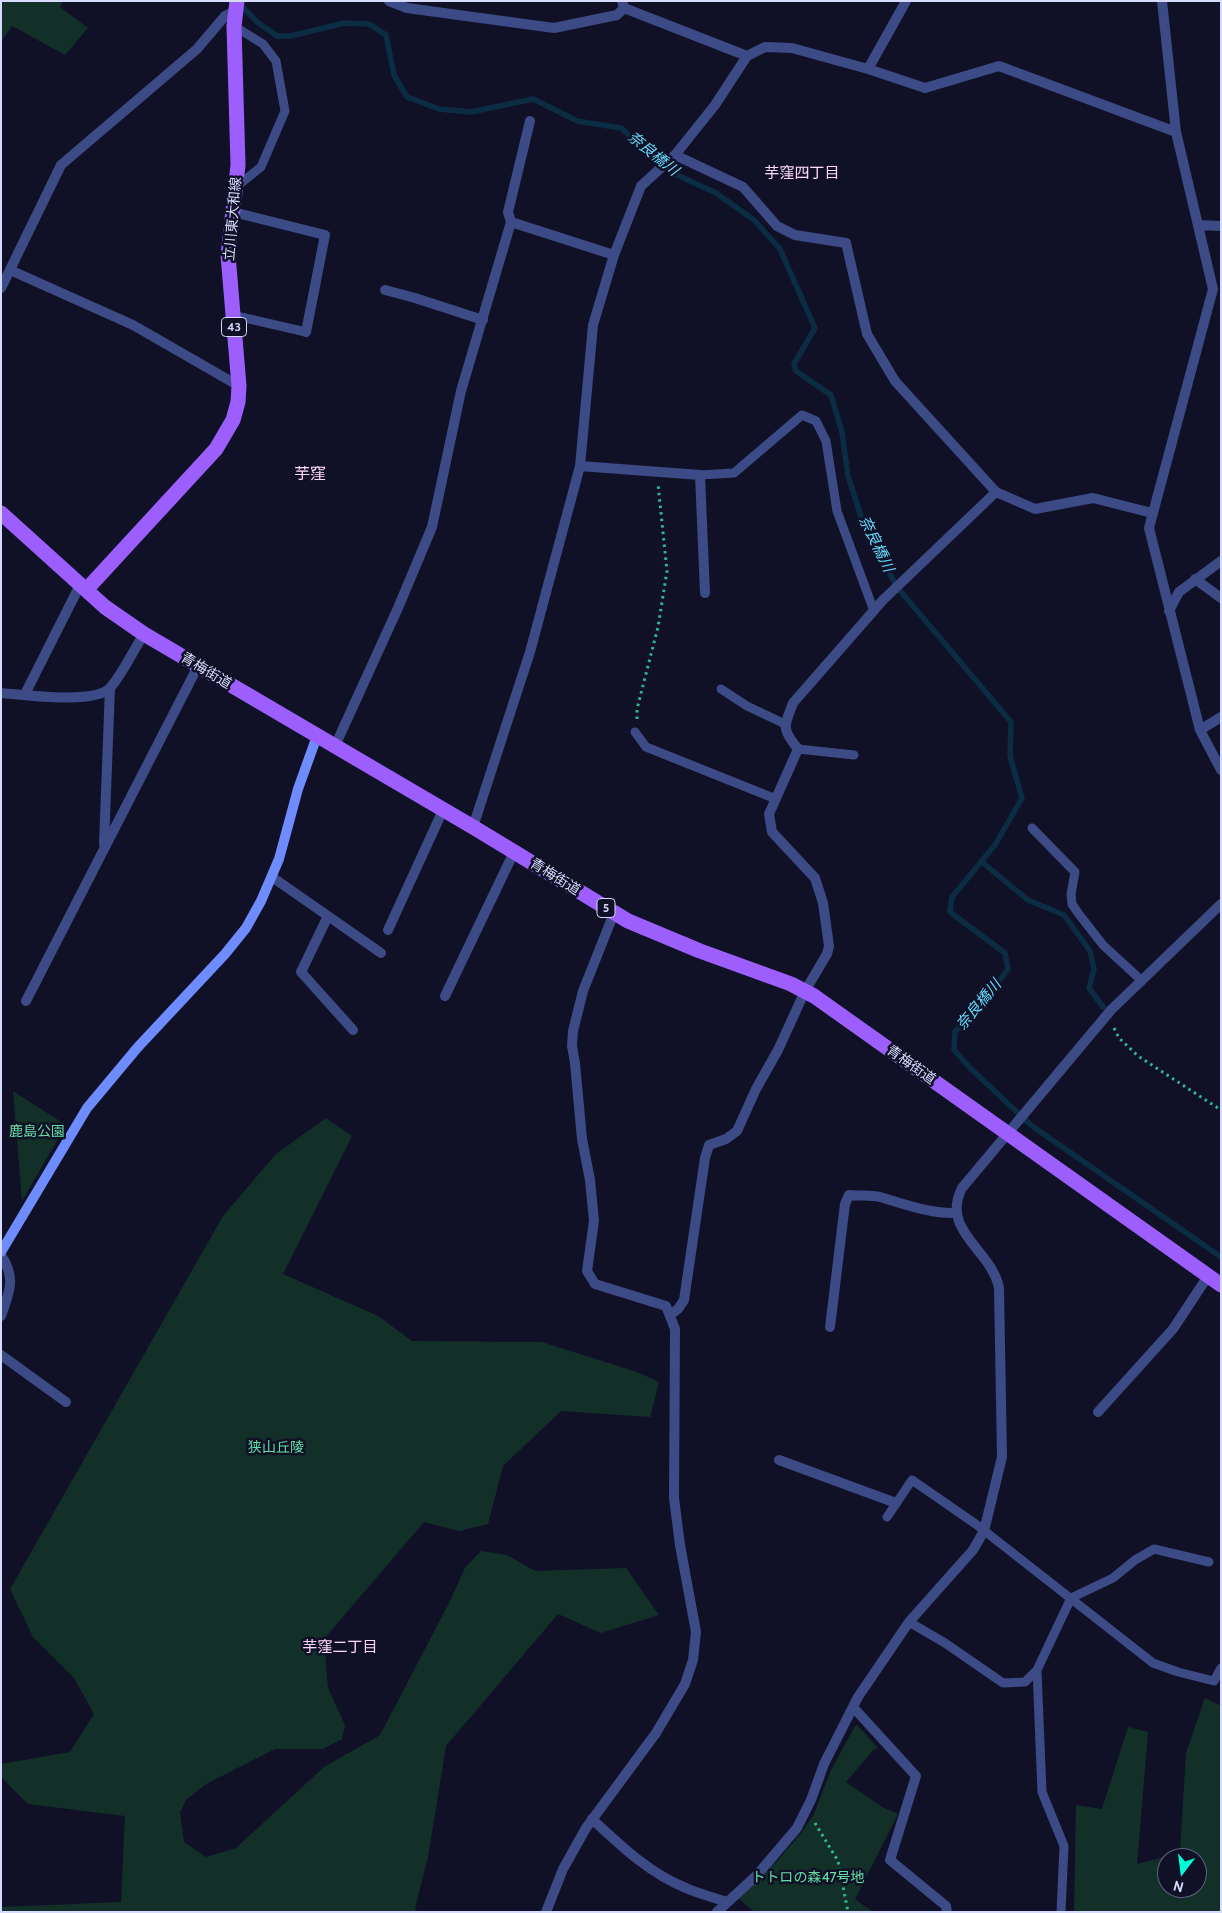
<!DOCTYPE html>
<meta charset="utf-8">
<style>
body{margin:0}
#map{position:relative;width:1222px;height:1913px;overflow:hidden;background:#101127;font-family:Cabin,sans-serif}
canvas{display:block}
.frame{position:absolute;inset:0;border:2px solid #d6dbfe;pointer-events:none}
.north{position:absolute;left:1157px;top:1848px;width:50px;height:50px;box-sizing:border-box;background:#101127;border:1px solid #5f627d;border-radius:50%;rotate:195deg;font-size:14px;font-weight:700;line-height:20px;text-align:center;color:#d6dbfe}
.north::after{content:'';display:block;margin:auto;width:18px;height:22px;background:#05fbda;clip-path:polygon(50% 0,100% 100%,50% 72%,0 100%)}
</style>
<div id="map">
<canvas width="1222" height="1913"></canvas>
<div class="frame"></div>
<div class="north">N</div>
</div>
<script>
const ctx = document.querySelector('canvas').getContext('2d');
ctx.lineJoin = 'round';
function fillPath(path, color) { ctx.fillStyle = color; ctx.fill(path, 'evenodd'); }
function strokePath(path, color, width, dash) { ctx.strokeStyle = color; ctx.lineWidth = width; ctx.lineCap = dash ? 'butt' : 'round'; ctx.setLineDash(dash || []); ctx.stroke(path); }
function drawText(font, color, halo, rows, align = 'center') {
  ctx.font = font + ' Cabin,"Noto Sans JP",sans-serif'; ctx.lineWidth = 5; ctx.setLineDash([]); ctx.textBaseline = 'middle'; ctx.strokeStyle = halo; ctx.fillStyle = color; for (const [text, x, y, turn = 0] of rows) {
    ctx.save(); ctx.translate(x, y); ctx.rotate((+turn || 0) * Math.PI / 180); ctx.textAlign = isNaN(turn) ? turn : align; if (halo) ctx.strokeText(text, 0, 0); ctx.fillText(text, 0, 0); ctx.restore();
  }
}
fillPath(new Path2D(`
 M1,1H63L60,7L88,28L65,55L12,26L1,42Z
 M13,1091L66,1125L22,1201Z
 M326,1118L352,1136L283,1274L378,1316L412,1341L542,1342L637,1372L659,1382L650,1417L561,1411L503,1466L488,1524L459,1531L424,1522L324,1639L328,1688L345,1725L342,1739L323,1749H275L206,1784L186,1800L180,1812L184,1842L206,1857L236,1848L324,1767L380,1735L449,1603L465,1568L481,1551L507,1555L535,1571L626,1568L659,1615L601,1633L558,1614L446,1746L428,1857L415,1908L418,1912H1V1907L121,1902L125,1816L28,1804L1,1777V1764L70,1752L94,1714L74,1678L33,1637L10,1589L223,1216L276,1154Z
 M1205,1698L1221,1706V1912H1074L1076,1805L1102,1809L1128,1727L1148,1732L1137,1864L1180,1853L1186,1753ZM1167,1858H1197V1888H1167Z
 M857,1725L878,1748L873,1750L846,1782L882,1807L898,1814L855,1899L873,1912H755L738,1898L779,1859L801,1833L813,1816L831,1770L855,1726Z`), '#133028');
strokePath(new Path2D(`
 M239,3L257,22L277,36H291L344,23L369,24L386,35L394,75L407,97L439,109L471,112L533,99L577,121L621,128L654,158L675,174L716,193L754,220L780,249L815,328L794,364L796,371L831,395L842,432L848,476L865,529L897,587L1011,722L1010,756L1022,798L995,845L952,897L950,912L1005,953L1008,969L987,998L973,1010L955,1032L954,1050L971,1069L1032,1126L1221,1257
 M982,862L1028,900L1064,915L1090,951L1094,969L1089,988L1103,1007`), '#0b2d44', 5.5);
strokePath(new Path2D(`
 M637,719V709L658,627L667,571L658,484
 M1114,1028L1119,1038L1138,1056L1221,1110
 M815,1823L838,1861L848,1912`), '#31b78f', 3, [2.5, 4]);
strokePath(new Path2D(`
 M234,26L263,44L276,61L285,111L261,167L236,187
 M232,315L306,332
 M700,475L734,473L802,415L816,421L826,441L837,511L874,611
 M721,689L747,706L785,724
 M635,732L646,747L776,799
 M798,749L854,755
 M1032,828L1075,872L1071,894L1072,904L1078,913L1103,945L1142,981
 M887,1517L912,1480L977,1525L1153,1663L1178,1672L1214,1681L1221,1668
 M909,1622L945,1643L1003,1683L1025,1682L1037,1670L1071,1598L1113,1578L1135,1560L1154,1549L1209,1562
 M1037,1670L1042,1792L1064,1846L1061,1912`), '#3c4a85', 9);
strokePath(new Path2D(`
 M389,1L407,8L554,28L617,15L624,8
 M622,1L624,8L747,56
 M1162,1L1176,132L1213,289L1149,528L1200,730
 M868,69L925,88L999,66L1176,132
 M675,155L743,187L777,226L795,235L846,243L867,334L895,381L996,492L1035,509L1093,498L1152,513
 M233,212L325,235L306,332
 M511,222L508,212L530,121
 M1198,225L1221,226
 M10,270L133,325L239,386
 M1,288L61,165L197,49L225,16L235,11
 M385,290L415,298L483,320
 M580,466L700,475L705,593
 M1195,579L1221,598
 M1169,611L1179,592L1221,561
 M1,693C25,695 96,705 111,687C124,671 133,651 144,634
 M25,694L80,585
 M1221,717L1200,730L1221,770
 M335,746L398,608L432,527L461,391L511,222L614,255
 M473,827L530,652L580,466L593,325L614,255L641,186L675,155L715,105L747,56L765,47L792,48L868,69L906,1
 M104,844L110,688
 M272,877L381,953
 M328,916L301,972L353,1030
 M388,930L443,810
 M445,996L514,852
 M26,1001L198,666
 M1,1255C16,1278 10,1291 1,1316
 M670,1315L678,1309L684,1300L705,1158L709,1145L726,1139L737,1131L756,1089L778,1050L805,991L827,954L829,946L823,903L815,878L772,832L769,814L798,749C781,728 784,727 793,703L883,600L996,492
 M830,1327L845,1204L849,1195C859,1196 871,1195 880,1197C905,1204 930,1214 956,1213
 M1,1355L66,1402
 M1098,1412L1173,1329L1208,1276
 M779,1460L896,1503
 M853,1707L916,1776L890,1860L946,1906L947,1912
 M592,1819C620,1845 650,1874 686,1888C699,1894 713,1897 727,1902
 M546,1912L563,1869L586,1828L656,1733L685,1684L693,1660L696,1632L680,1545L674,1498L675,1329L666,1306L595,1284L587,1271L594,1221L590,1180L582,1139L575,1063L572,1046L573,1031L583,991L614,913
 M717,1912L757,1875L797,1828L811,1800L824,1764L858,1697L909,1622L973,1550L984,1531L1002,1457L999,1288C992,1250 940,1231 962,1188L1111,1010L1221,904`), '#3c4a85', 10);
strokePath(new Path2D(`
 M1,1252L87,1108L138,1047L225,954L246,928L261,901L279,859L298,789L317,736`), '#6e8cfd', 10);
strokePath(new Path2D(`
 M1,513L105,607L144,634L473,827L628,921L700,951L791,984L814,996L1221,1285
 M86,590L216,449L233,420L238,402L239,386L228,255L238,165L234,26L237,1`), '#9c5ffd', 15);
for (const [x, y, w] of [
 [234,327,25],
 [606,908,18]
]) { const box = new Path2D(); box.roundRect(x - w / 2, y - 9.5, w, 19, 4); ctx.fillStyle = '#101127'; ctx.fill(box); strokePath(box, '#d6dbfe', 1); }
drawText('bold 12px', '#d6dbfe', null, [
 ["43",234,327],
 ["5",606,908]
]);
drawText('14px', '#d6dbfe', '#101127', [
 ["立川東大和線",233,219,-85],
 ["青梅街道",206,671,31],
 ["青梅街道",555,877,32],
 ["青梅街道",911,1065,35]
]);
drawText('14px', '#62dea2', '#101127', [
 ["鹿島公園",37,1132],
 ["狭山丘陵",276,1448],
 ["トトロの森47号地",808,1878]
]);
drawText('italic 15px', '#66dafd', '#101127', [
 ["奈良橋川",653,154,39],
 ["奈良橋川",876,544,64],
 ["奈良橋川",979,1005,-50]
]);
drawText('15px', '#fed8f9', '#101127', [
 ["芋窪四丁目",802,174],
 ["芋窪二丁目",340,1648]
]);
drawText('16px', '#fed8f9', '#101127', [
 ["芋窪",310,474]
]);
</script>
